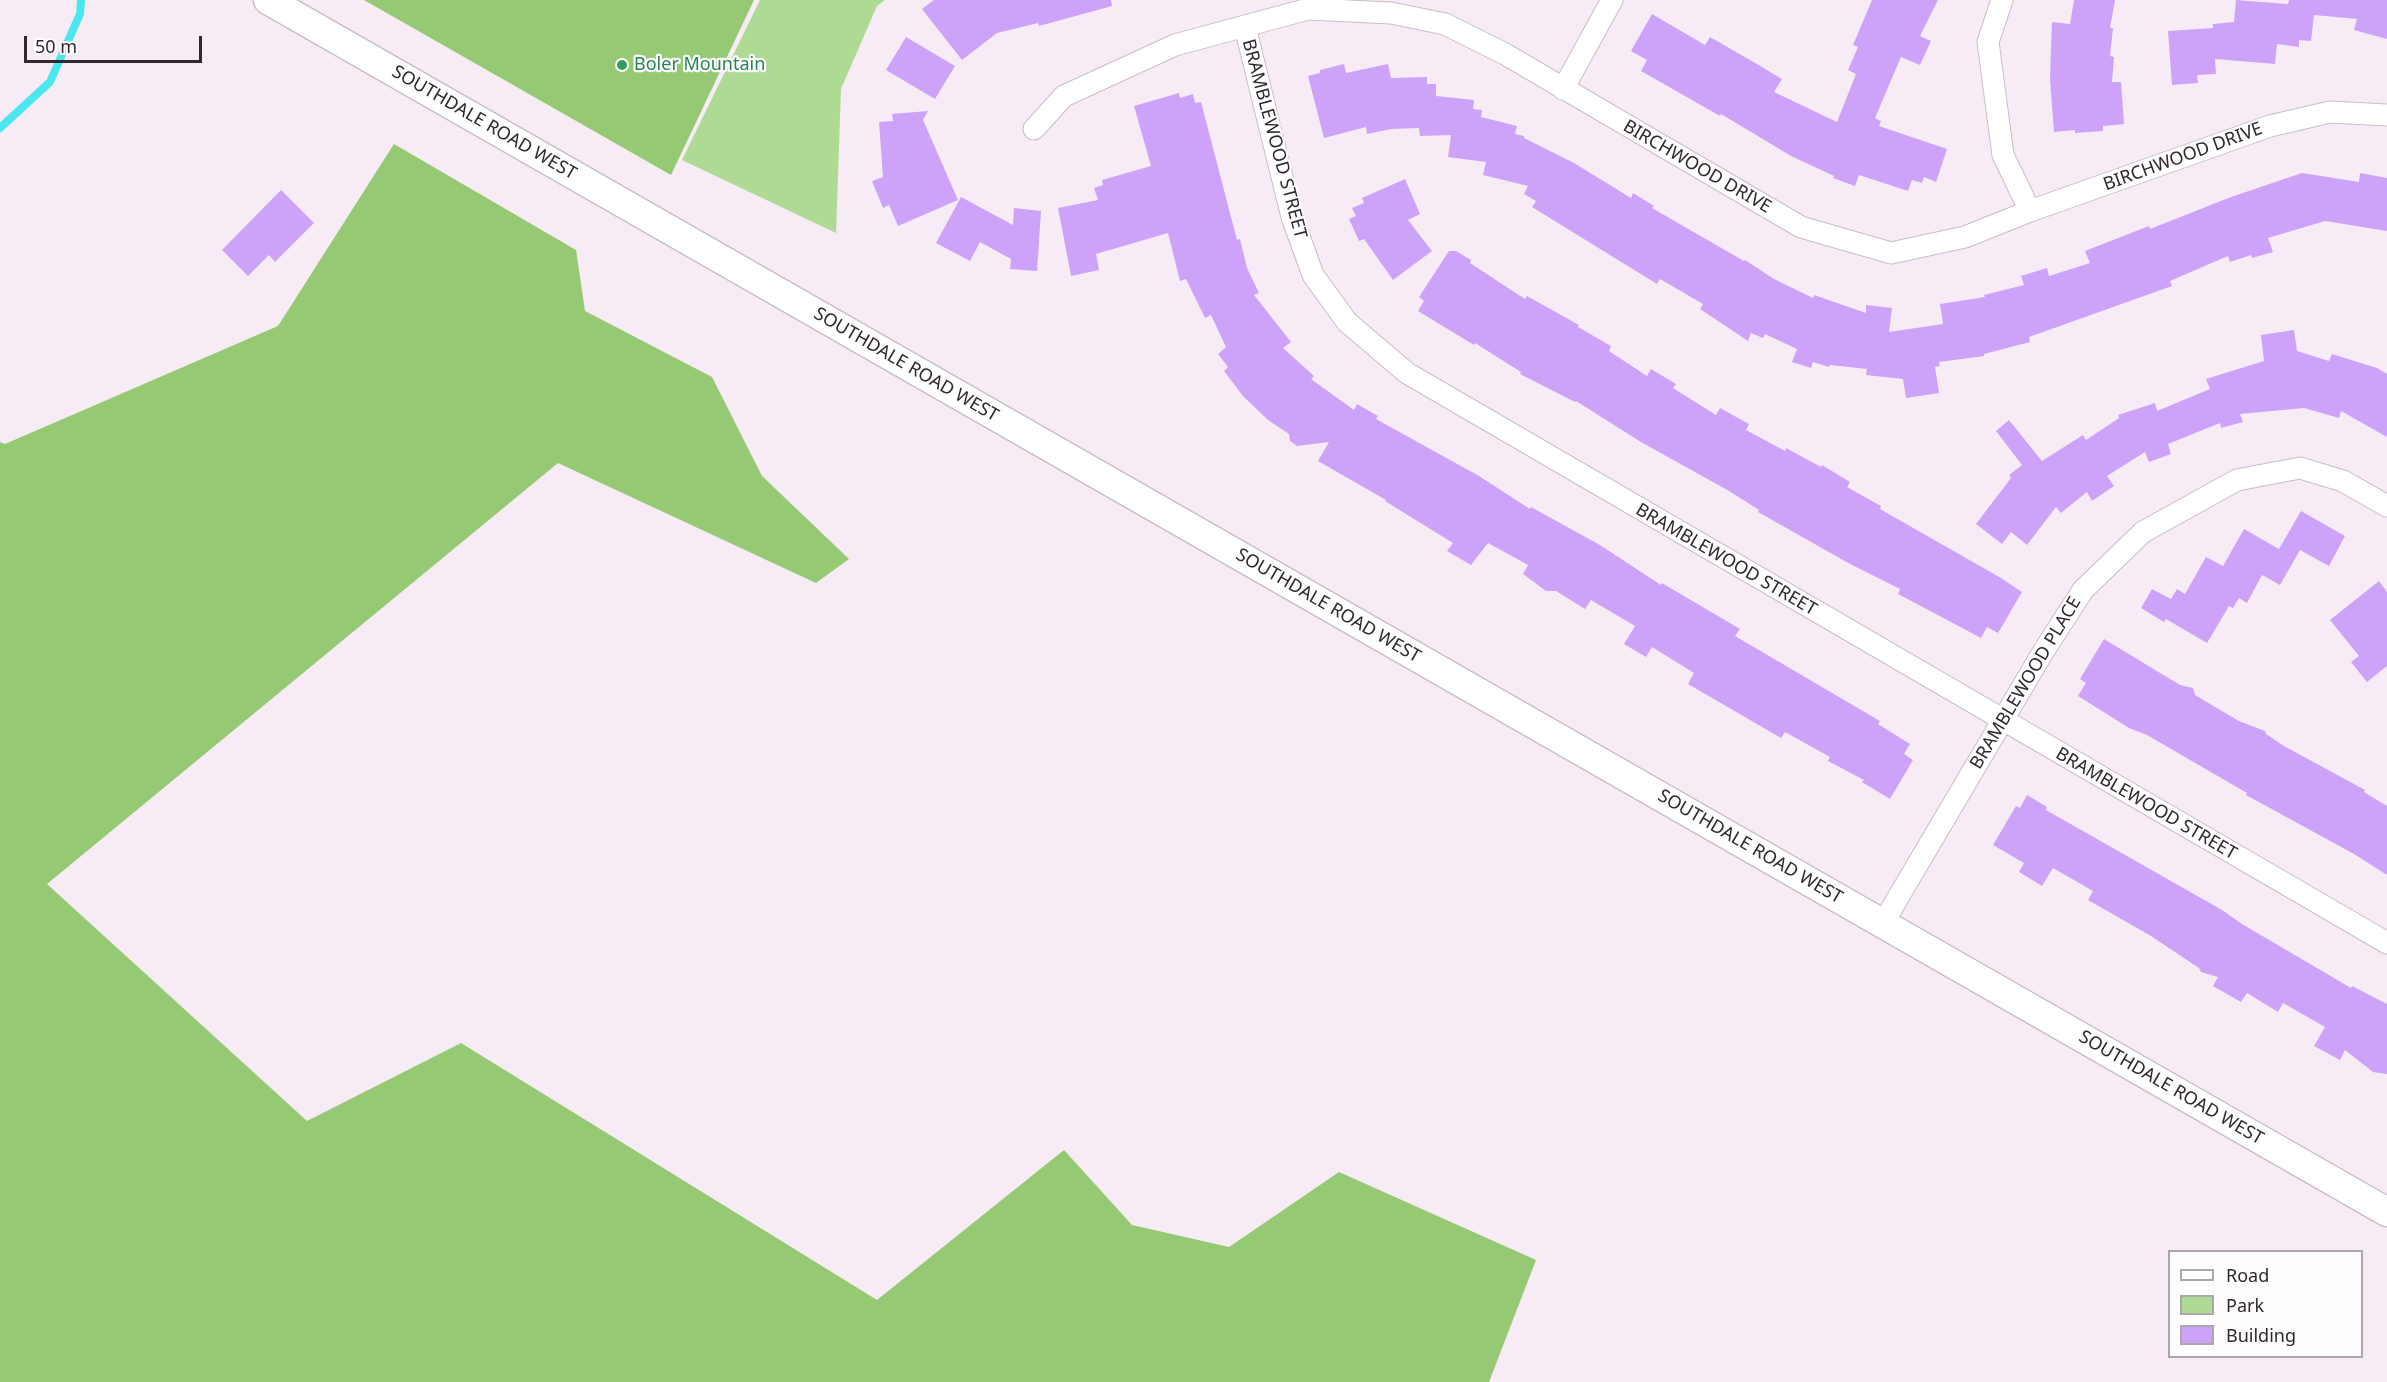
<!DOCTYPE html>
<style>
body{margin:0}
#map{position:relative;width:2387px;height:1382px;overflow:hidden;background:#f7ebf5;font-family:"Noto Sans",sans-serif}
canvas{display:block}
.legend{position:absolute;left:2168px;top:1250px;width:195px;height:108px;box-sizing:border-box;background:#fefcfe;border:2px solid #aaa8aa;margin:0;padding:8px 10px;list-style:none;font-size:18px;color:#2d292d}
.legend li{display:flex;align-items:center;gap:12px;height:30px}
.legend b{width:30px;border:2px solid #aaa8aa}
.scale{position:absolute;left:24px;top:36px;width:178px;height:27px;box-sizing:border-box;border:3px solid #2d292d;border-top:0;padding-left:8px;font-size:18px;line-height:21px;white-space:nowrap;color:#2d292d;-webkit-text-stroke:4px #fefcfe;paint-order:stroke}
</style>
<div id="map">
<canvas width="2387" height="1382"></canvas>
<ul class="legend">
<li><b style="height:8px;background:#fff"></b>Road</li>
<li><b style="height:16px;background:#afda93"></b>Park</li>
<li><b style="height:16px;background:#cda3f9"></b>Building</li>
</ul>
<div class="scale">50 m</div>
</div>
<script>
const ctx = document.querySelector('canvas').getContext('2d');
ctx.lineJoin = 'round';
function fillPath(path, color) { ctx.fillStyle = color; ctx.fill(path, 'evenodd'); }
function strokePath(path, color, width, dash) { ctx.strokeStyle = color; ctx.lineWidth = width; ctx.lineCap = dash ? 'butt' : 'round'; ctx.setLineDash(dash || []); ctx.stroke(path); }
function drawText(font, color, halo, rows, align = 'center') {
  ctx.font = font + ' "Noto Sans",sans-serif'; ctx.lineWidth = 4.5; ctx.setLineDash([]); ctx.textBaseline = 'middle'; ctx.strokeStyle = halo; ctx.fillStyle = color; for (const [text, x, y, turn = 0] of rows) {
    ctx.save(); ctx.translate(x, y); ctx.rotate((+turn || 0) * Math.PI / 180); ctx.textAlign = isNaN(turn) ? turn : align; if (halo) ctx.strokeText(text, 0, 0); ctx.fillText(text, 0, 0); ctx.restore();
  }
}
fillPath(new Path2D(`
 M760,0H885L877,6L841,89L836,233L682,160Z`), '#afda93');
fillPath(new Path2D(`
 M364,0H754L671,175Z
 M394,144L576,250L585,311L712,377L762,476L849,559L816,583L558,463L47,884L307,1121L461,1043L877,1300L1064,1150L1132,1225L1229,1247L1339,1172L1536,1260L1489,1382H0V442L5,444L278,326Z`), '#96c973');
strokePath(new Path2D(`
 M0,128L50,82L80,14L81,0`), '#4be7ee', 8);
fillPath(new Path2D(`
 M934,0H1111L1112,6L1039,26L1038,23L997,33L962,60L922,9Z
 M1872,0H1938L1920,36L1931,41L1920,65L1901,57L1875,118L1881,121L1879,126L1947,149L1936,182L1924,177L1922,183L1912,180L1908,191L1859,175L1855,186L1833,178L1834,176L1791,156L1721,114L1720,116L1641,71L1647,60L1631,51L1652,14L1705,45L1710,37L1757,64L1782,79L1774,92L1837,122L1856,74L1848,70L1858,47L1853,45Z
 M2074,0H2115L2110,28H2113L2110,56L2114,57L2112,82H2121L2124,124L2103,126V131L2075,133V130L2054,132L2050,79L2052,22L2070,24Z
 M2236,0L2288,4L2289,0H2387V39L2354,30L2357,19L2314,15L2311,41L2299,40V47L2277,44L2275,64L2215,59L2216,74L2197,75L2198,83L2172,85L2168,31L2213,28V24L2234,22Z
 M906,37L955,66L935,99L886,70Z
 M1344,64L1346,73L1388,64L1391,78L1427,77V84H1436V96L1474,100L1473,109L1482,110L1481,117L1517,126L1515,134L1524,136V138L1574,163L1631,198L1633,193L1654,206L1652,208L1744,261L1745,260L1774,279L1813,298L1814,295L1866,313V305L1892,308L1889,332L1943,324L1940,304L1985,297L1984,295L2024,285L2021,276L2047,268L2049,276L2090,263L2085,251L2149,226L2150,229L2231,197L2302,173L2359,182L2360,173L2387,178V231L2325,221L2268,238L2273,252L2252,258L2251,255L2230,262L2228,256L2170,281L2172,286L2029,337L2030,342L1984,354V356L1939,362L1940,366L1935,367L1939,393L1906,398L1903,379L1866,375L1867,369L1830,365L1829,367L1813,362L1811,368L1792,362L1797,349L1765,334L1763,338L1751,333L1748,341L1700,309L1703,304L1660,279L1657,284L1532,207L1536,201L1524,194L1528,186L1483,175L1486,162L1448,157L1451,135L1420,136L1419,128L1391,129L1367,134L1366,127L1324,138L1308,76L1320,73V70Z
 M1179,93L1180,98L1193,94L1195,103L1201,102L1237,240L1240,239L1247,268L1259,293L1254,295L1291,342L1283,348L1314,376L1311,379L1354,410L1357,404L1378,416L1376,419L1479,476L1530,509L1531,507L1600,545L1661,585L1662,583L1740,629L1735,636L1880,721L1878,724L1910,744L1904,754L1913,760L1890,799L1862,782L1864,780L1828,761L1830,757L1785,732L1781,738L1688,684L1694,673L1652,647L1646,657L1624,644L1635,626L1591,600L1585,609L1556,591H1546L1523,574L1528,565L1488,543L1471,565L1447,551L1453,543L1385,501L1386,500L1318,461L1329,442L1297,446L1290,441L1289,434L1268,420L1243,396L1224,371L1228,367L1218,354L1226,347L1211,315L1205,318L1186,279L1180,281L1168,233L1096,254L1099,270L1071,276L1058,208L1098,200L1094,188L1103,185L1102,180L1151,166L1134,106Z
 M928,111L923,120L958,200L898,226L889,205L883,208L872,181L883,177L879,122L893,121L892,114Z
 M1405,179L1420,214L1408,220L1432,251L1393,280L1364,239L1359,241L1349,219L1356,216L1352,208L1364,203L1362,198Z
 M281,190L314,223L275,262L269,255L248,276L222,250Z
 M961,197L1013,225L1014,208L1041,211L1037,271L1010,269L1011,259L980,242L970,261L936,243Z
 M1449,251H1456L1471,260L1470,263L1525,299L1527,296L1579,325L1578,327L1611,346L1609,351L1647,376L1651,369L1676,384L1673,388L1716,415L1720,408L1749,424L1746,430L1785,451L1786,448L1821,467L1822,465L1850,482L1847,487L1881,506L1880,509L2001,578L2022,592L1998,633L1987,627L1981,638L1917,604L1898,594L1900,589L1850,564L1758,512L1759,510L1729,491L1641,442L1576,401L1575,402L1520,374L1521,372L1475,343L1474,345L1418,311L1424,301L1419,297Z
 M2294,330L2297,351L2329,361L2332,354L2377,368L2387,374V437L2341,411L2339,418L2304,408L2240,414L2243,422L2221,428L2220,423L2168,444L2171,454L2149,462L2145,452L2107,476L2114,486L2092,501L2087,492L2061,513L2056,507L2027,545L2011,532L2002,544L1976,524L2011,478L2009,475L2022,465L1996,431L2009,420L2042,461L2083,435L2086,440L2119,418L2118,415L2155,403L2157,411L2210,389L2206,379L2264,361L2261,335Z
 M2301,511L2345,536L2329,566L2300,550L2280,585L2262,575L2247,603L2239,598L2233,608L2229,606L2207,643L2166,619L2164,622L2141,608L2152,589L2171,599L2177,589L2185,594L2206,557L2223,566L2244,529L2279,549Z
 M2379,581L2387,592V666L2367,682L2351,662L2359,656L2330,620Z
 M2104,639L2180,685L2193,688L2195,695L2239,721L2265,731L2266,734L2284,746L2365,790L2364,792L2387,806V875L2354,854L2246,795L2247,793L2147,735L2129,728L2078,696L2086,683L2080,679Z
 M2027,795L2047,807L2046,810L2222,910L2242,924L2351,988L2352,986L2387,1004V1074L2373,1072L2345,1050L2340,1060L2314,1046L2325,1027L2283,1003L2278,1012L2247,993L2241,1002L2213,986L2218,977L2201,972L2199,968L2151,936L2088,900L2093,891L2053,868L2042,886L2019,872L2024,863L1993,845L2016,806L2020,808Z`), '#cda3f9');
const minor = new Path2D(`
 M2002,0L1988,42L2003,155L2030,211
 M1245,27L1292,217L1313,275L1347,322L1407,373L2387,943
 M1563,89L1612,0
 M1034,129L1064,96L1175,45L1308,9L1391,13L1445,24L1505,54L1801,227L1891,253L1965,237L2030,211L2270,126L2330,112L2387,115
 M1883,923L2043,652L2083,590L2143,532L2237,480L2300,468L2343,481L2387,506`);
const secondary = new Path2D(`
 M268,0L2387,1212`);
strokePath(minor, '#c9bec7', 23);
strokePath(secondary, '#c9bec7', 31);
strokePath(minor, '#fff', 21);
strokePath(secondary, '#fff', 28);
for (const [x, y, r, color] of [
 [622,65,6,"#2e9e5b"]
]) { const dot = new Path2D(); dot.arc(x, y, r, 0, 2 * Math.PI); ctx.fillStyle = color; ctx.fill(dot); strokePath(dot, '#fefcfe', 2); }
drawText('18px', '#27864d', '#fefcfe', [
 ["Boler Mountain",634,65]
], 'left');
drawText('18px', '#2d292d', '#fefcfe', [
 ["SOUTHDALE ROAD WEST",484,123,30],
 ["BRAMBLEWOOD STREET",1274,139,75],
 ["BIRCHWOOD DRIVE",2183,157,-20],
 ["BIRCHWOOD DRIVE",1697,167,30],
 ["SOUTHDALE ROAD WEST",906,365,30],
 ["BRAMBLEWOOD STREET",1726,560,30],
 ["SOUTHDALE ROAD WEST",1328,606,30],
 ["BRAMBLEWOOD PLACE",2026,683,-59],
 ["BRAMBLEWOOD STREET",2146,804,30],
 ["SOUTHDALE ROAD WEST",1750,847,30],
 ["SOUTHDALE ROAD WEST",2171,1088,30]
]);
</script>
